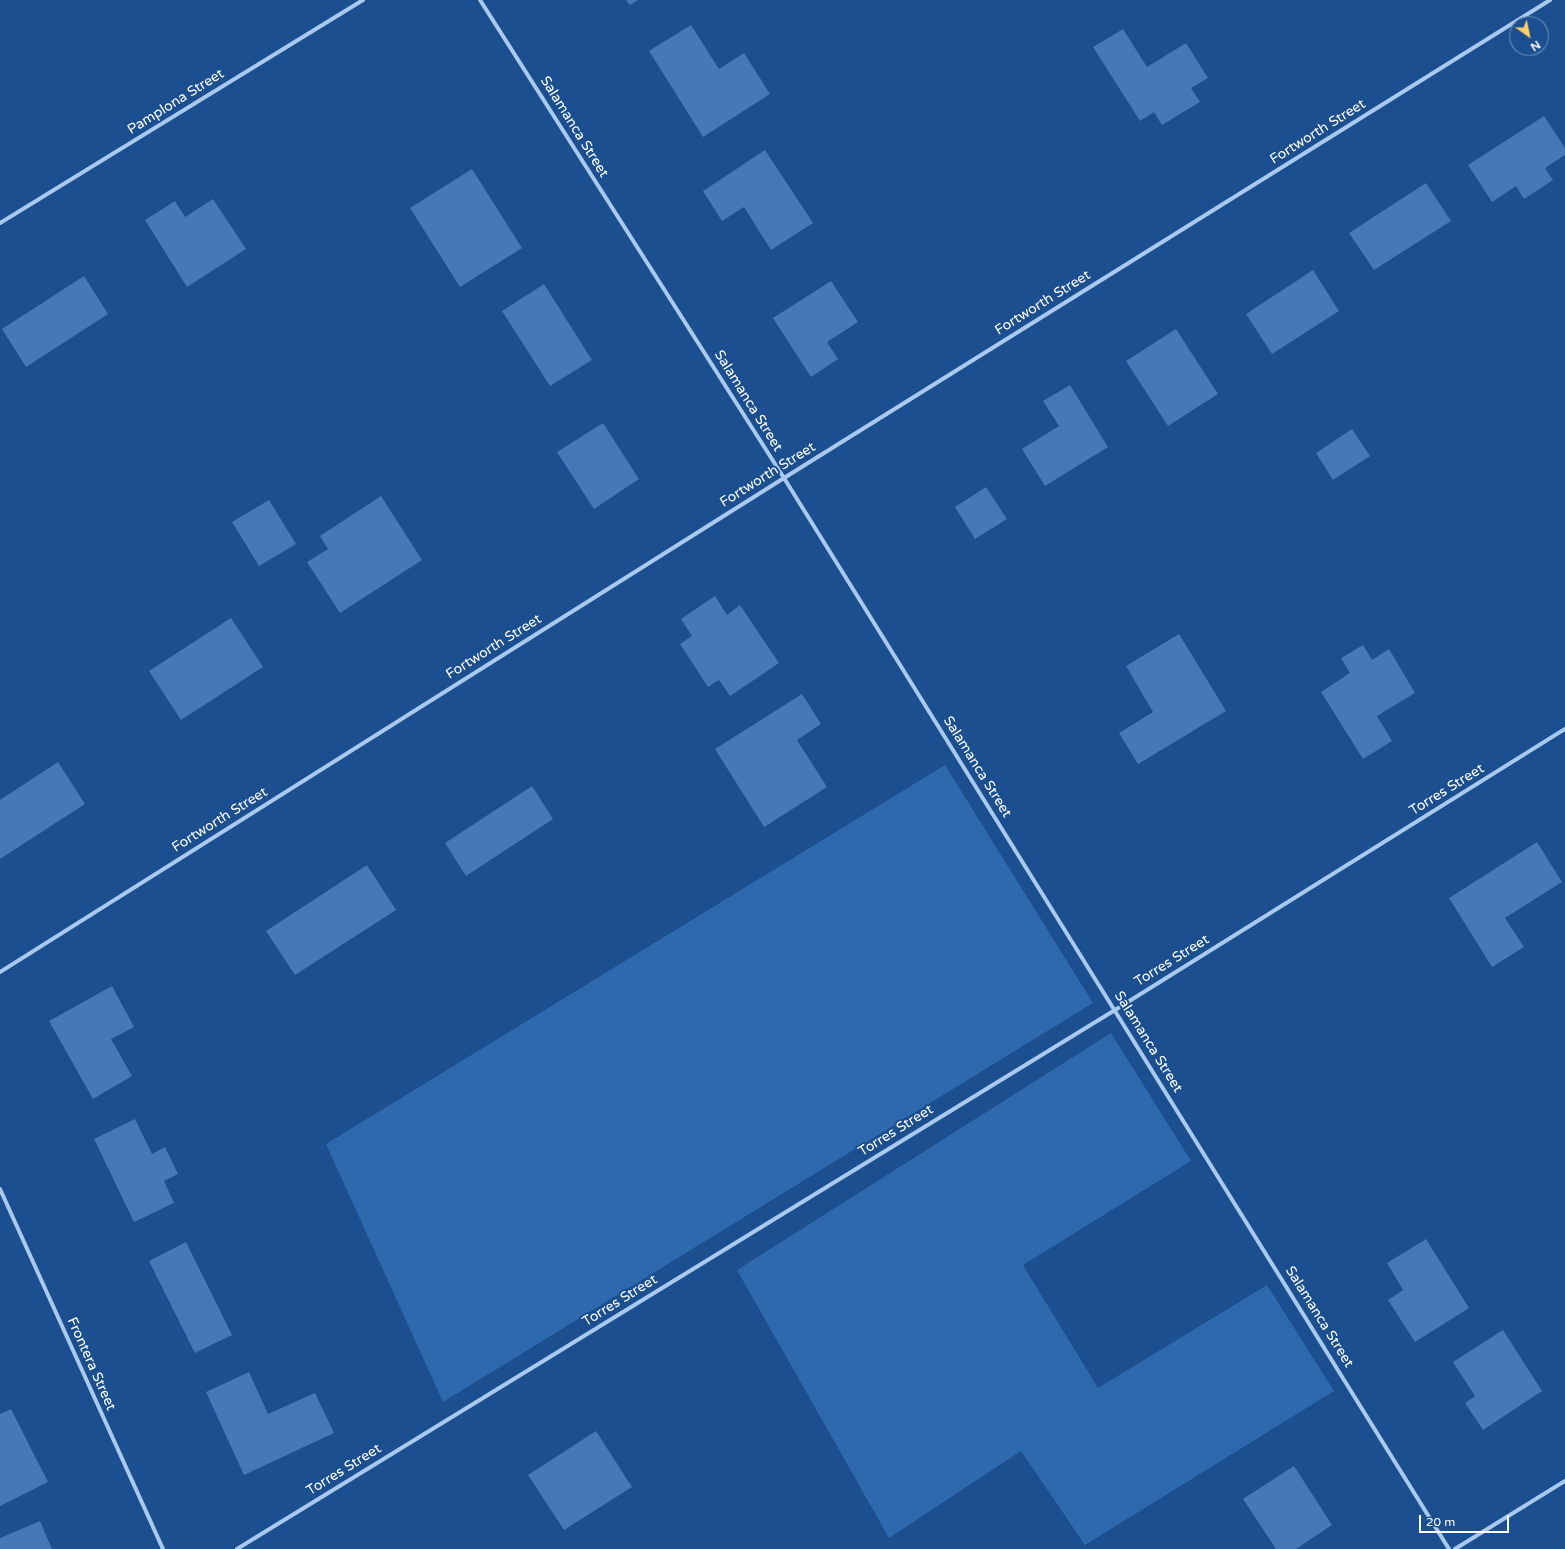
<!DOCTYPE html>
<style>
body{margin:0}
#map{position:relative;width:1565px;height:1549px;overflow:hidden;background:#1b4f8f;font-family:"Varela Round",sans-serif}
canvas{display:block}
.north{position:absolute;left:1509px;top:16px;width:40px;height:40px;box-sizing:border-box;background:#1b4f8f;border:1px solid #7695bc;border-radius:50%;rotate:147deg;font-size:11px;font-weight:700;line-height:16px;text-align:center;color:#fff}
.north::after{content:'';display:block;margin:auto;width:14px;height:18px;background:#ffd166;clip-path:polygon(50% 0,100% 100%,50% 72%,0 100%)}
.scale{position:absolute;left:1419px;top:1515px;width:90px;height:18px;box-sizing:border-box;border:2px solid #fff;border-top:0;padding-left:5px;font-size:12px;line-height:14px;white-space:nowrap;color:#fff;-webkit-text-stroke:3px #1b4f8f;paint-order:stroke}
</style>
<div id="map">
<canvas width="1565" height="1549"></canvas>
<div class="north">N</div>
<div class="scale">20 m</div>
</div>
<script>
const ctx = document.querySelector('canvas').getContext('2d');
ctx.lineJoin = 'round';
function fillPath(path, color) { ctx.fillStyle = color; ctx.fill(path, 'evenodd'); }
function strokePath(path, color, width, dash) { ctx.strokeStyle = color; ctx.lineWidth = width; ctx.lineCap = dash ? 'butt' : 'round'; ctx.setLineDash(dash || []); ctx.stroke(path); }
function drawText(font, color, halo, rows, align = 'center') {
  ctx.font = font + ' "Varela Round",sans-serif'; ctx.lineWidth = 4; ctx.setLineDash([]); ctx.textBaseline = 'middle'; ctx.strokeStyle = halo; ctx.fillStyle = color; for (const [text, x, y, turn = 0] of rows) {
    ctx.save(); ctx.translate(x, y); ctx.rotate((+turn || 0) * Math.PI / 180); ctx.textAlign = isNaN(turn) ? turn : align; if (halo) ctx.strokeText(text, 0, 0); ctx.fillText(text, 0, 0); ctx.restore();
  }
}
fillPath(new Path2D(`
 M945,765L1093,1003L443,1402L326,1144Z
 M1111,1033L1191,1161L1023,1265L1098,1388L1267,1285L1334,1391L1085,1545L1021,1451L889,1538L737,1270Z`), '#2e69ad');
fillPath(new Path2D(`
 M626,0H638L630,5Z
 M691,25L719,69L744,53L770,94L703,137L649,51Z
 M1123,29L1147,67L1186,43L1208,78L1191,88L1200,102L1162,125L1154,112L1140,121L1093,47Z
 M1544,116L1565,148V155L1545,168L1553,180L1524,199L1516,186L1492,202L1468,165Z
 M765,150L813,223L771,250L744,207L722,221L703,191Z
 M472,169L522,248L460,287L410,208Z
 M1426,183L1451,221L1374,270L1349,233Z
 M213,199L246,249L187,287L145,220L175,201L185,217Z
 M1313,270L1339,311L1272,354L1246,314Z
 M84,276L108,314L26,367L2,329Z
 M831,281L858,322L827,342L838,359L811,377L773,318Z
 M544,284L592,360L550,386L502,311Z
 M1176,329L1218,394L1168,426L1126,361Z
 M1070,385L1108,447L1045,486L1022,449L1059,426L1043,401Z
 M603,423L639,479L594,509L557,452Z
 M1352,429L1370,456L1333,480L1316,453Z
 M986,487L1007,519L975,539L955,507Z
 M381,496L422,560L340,613L307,562L328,549L320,536Z
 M269,500L296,544L259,566L232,522Z
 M715,596L727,615L740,605L779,663L730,696L719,680L708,687L680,644L692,636L681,619Z
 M231,618L263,667L181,720L149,671Z
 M1179,634L1226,711L1138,764L1119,733L1153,712L1126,666Z
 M1363,645L1372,660L1389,649L1415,693L1377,716L1392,741L1363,759L1321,692L1350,673L1341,658Z
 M802,694L821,724L797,740L827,787L764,827L715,749Z
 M58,762L85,804L0,859V800Z
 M532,786L553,819L466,876L445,843Z
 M1537,842L1562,882L1505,918L1524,947L1492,967L1449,898Z
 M367,865L396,910L295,975L266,931Z
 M112,986L134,1027L111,1039L132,1076L93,1099L49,1021Z
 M135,1119L152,1154L165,1147L178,1174L164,1181L174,1203L134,1222L94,1139Z
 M1426,1239L1469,1308L1415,1342L1388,1300L1403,1290L1387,1263Z
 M186,1242L232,1335L195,1353L149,1261Z
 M1503,1330L1542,1391L1483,1430L1465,1403L1475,1396L1453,1362Z
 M249,1372L268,1414L315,1393L334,1433L244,1475L206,1392Z
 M11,1409L48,1482L0,1506V1414Z
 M596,1431L632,1487L564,1530L528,1475Z
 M1294,1466L1332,1525L1296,1549H1276L1243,1499Z
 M40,1521L52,1549H0V1538Z`), '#4478b7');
strokePath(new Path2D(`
 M480,0L784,478L1449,1549
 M0,223L363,0
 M0,972L784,478L1550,0
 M0,1189L163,1549
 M237,1549L1115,1010L1565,729
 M1455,1549L1565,1481`), '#a9c9ee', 4);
drawText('14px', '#fff', '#1b4f8f', [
 ["Pamplona Street",176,102,-32],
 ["Salamanca Street",574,127,58],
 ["Fortworth Street",1318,132,-32],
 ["Fortworth Street",1043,303,-32],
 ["Salamanca Street",748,401,58],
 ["Fortworth Street",768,475,-32],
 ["Fortworth Street",494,647,-32],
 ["Salamanca Street",977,767,58],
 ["Torres Street",1447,790,-32],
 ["Fortworth Street",220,820,-32],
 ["Torres Street",1172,961,-32],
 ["Salamanca Street",1148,1042,58],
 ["Torres Street",896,1131,-32],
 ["Torres Street",620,1301,-32],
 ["Salamanca Street",1319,1317,58],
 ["Frontera Street",91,1364,66],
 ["Torres Street",344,1470,-32]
]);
</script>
